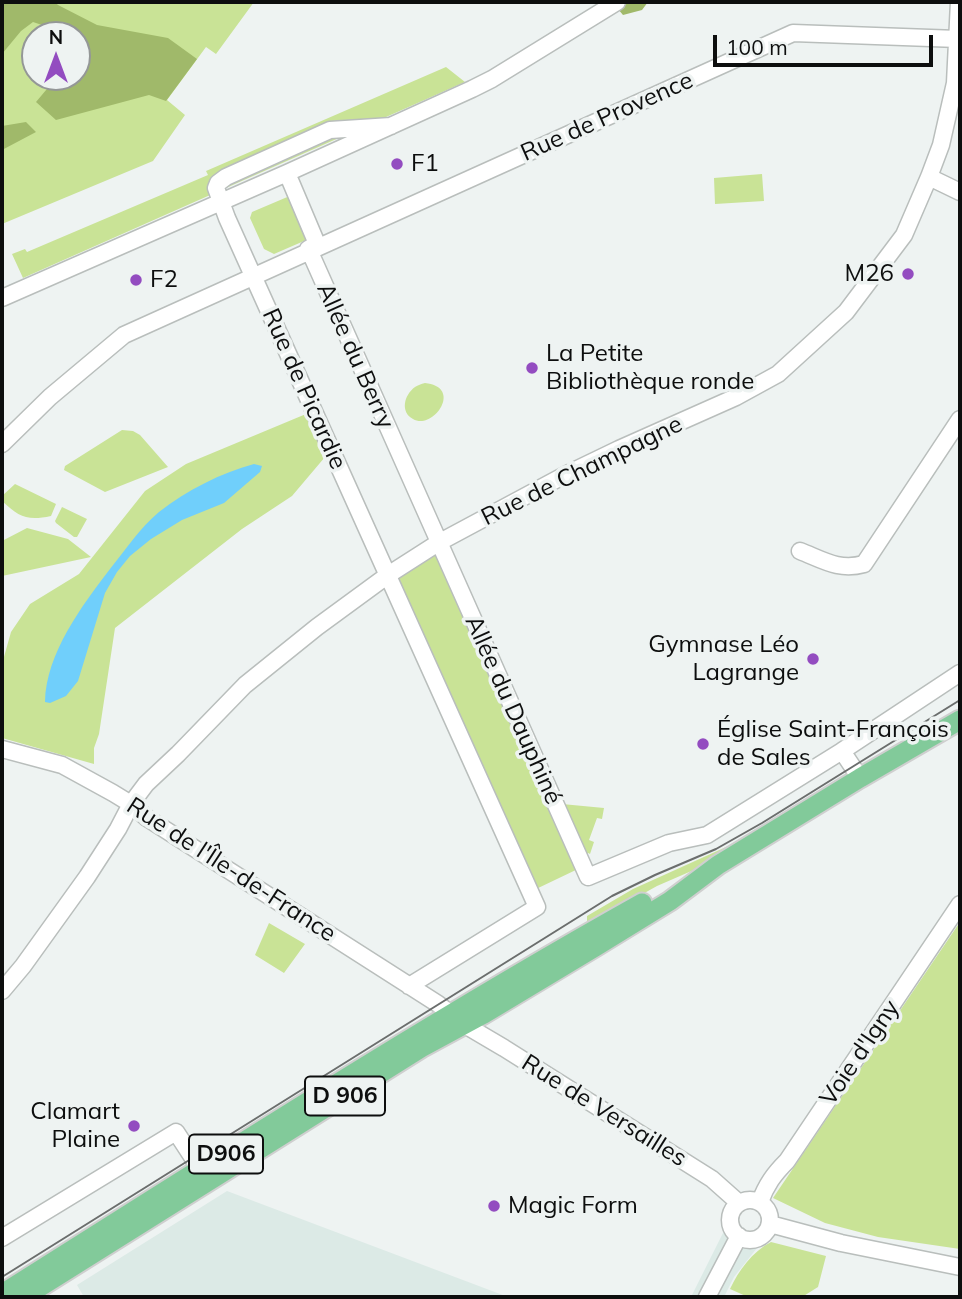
<!DOCTYPE html>
<meta charset="utf-8">
<style>
body{margin:0}
#map{position:relative;width:962px;height:1299px;overflow:hidden;background:#eef3f2;font-family:Mulish,sans-serif}
canvas{display:block}
.frame{position:absolute;inset:0;border:4px solid #0d0e0e;pointer-events:none}
.north{position:absolute;left:21px;top:21px;width:70px;height:70px;box-sizing:border-box;background:#eef3f2;border:2px solid #949797;border-radius:50%;rotate:0deg;font-size:19px;font-weight:700;line-height:28px;text-align:center;color:#0d0e0e}
.north::after{content:'';display:block;margin:auto;width:24px;height:32px;background:#934cc0;clip-path:polygon(50% 0,100% 100%,50% 72%,0 100%)}
.scale{position:absolute;left:713px;top:35px;width:220px;height:32px;box-sizing:border-box;border:4px solid #0d0e0e;border-top:0;padding-left:9px;font-size:21px;line-height:24px;white-space:nowrap;color:#0d0e0e;-webkit-text-stroke:5px #eef3f2;paint-order:stroke}
</style>
<div id="map">
<canvas width="962" height="1299"></canvas>
<div class="frame"></div>
<div class="north">N</div>
<div class="scale">100 m</div>
</div>
<script>
const ctx = document.querySelector('canvas').getContext('2d');
ctx.lineJoin = 'round';
function fillPath(path, color) { ctx.fillStyle = color; ctx.fill(path, 'evenodd'); }
function strokePath(path, color, width, dash) { ctx.strokeStyle = color; ctx.lineWidth = width; ctx.lineCap = dash ? 'butt' : 'round'; ctx.setLineDash(dash || []); ctx.stroke(path); }
function drawText(font, color, halo, rows, align = 'center') {
  ctx.font = font + ' Mulish,sans-serif'; ctx.lineWidth = 7; ctx.setLineDash([]); ctx.textBaseline = 'middle'; ctx.strokeStyle = halo; ctx.fillStyle = color; for (const [text, x, y, turn = 0] of rows) {
    ctx.save(); ctx.translate(x, y); ctx.rotate((+turn || 0) * Math.PI / 180); ctx.textAlign = isNaN(turn) ? turn : align; if (halo) ctx.strokeText(text, 0, 0); ctx.fillText(text, 0, 0); ctx.restore();
  }
}
fillPath(new Path2D(`
 M227,1191L508,1297H84L77,1285Z
 M726,1227L757,1248L734,1277L724,1297H691Z`), '#dceae6');
fillPath(new Path2D(`
 M2,2H254L216,54L206,47L167,100L185,115L153,161L2,224ZM35,35H77V77H35Z
 M446,67L465,82L23,278L12,254L25,249L27,252L208,175L206,171Z
 M762,174L764,201L715,204L714,178Z
 M292,195L311,238L274,254L264,249L250,218L252,212Z
 M425,383C464,387 433,431 413,419C400,412 404,395 415,387C418,385 421,384 425,383Z
 M306,414L325,457L292,496L242,529L115,628L99,734L94,748V764L2,738V664L11,632L30,604L79,574L145,491L186,464Z
 M122,430L133,431L140,435L168,467L105,492L64,470L65,466Z
 M15,484L56,504L51,516C27,521 19,517 2,501V496Z
 M62,507L87,519L77,537H74L56,523L55,521Z
 M27,528L68,539L91,557L2,576V541Z
 M439,551L580,868L534,890L395,575Z
 M562,804L604,808L602,819L597,818L589,840L594,842L590,854L588,853L586,856Z
 M766,825L703,866L657,886L587,925V916L633,889L726,847Z
 M960,922V1249L878,1237L825,1223L773,1198Z
 M269,923L305,944L284,973L255,955Z
 M771,1242L826,1256L818,1287L802,1297H748L730,1289C739,1270 752,1252 771,1242Z`), '#c9e396');
fillPath(new Path2D(`
 M2,2H55L58,5L97,25L168,38L197,59L166,101L149,95L56,120L36,102L57,77H77V35H52L48,27L33,22L21,31L2,54Z
 M629,2H648L642,10L623,15L618,9Z
 M26,122L36,132L2,150V126Z`), '#a0b96a');
fillPath(new Path2D(`
 M254,464L262,466L260,472L224,503L182,520L151,539L130,556L117,572L105,593L78,681L66,696L50,703L45,702C46,653 82,606 110,569C126,549 140,528 159,512C187,490 221,473 254,464Z`), '#70cffb');
const minor = new Path2D(`
 M391,126L330,130L226,177L218,183L216,188L227,218L537,907L409,986
 M287,173L317,244L308,249L310,252
 M929,177L960,192
 M310,252L588,877L669,843L707,835L842,751L960,673
 M2,298L287,173L472,89L492,79L617,2
 M2,444L50,397L124,335L793,33L958,39
 M800,551C823,560 839,571 864,564L960,419
 M2,749L62,765L113,793L131,804L147,818L438,1004L465,1025L504,1048L712,1179L739,1203
 M842,751L860,778
 M2,991L23,966L87,877L118,829L131,804L146,784L178,754L245,685L317,627L388,575L438,543L563,476L619,449L736,397L778,374L846,312L904,235L929,177L941,145L955,83L959,2
 M730 1220a20 20 0 1 1 40 0a20 20 0 1 1-40 0Z
 M760,1202C766,1185 774,1174 787,1161L960,904
 M770,1224L841,1243L960,1267
 M2,1238L176,1132L193,1158L203,1178
 M707,1297L739,1236`);
const major = new Path2D(`
 M2,1294C213,1161 424,1025 642,903
 M24,1297L421,1048L482,1015L595,947L670,901L718,865L860,778L960,720`);
strokePath(minor, '#b9bebc', 19);
strokePath(major, '#cfcfcf', 23);
strokePath(minor, '#fff', 16);
strokePath(major, '#82ca9a', 19);
strokePath(new Path2D(`
 M2,1277L612,896L655,875L716,849L762,823L960,700`), '#6b6e6d', 2);
for (const [x, y, r, color] of [
 [397,164,7,"#934cc0"],
 [908,274,7,"#934cc0"],
 [136,280,7,"#934cc0"],
 [532,368,7,"#934cc0"],
 [813,659,7,"#934cc0"],
 [703,744,7,"#934cc0"],
 [134,1126,7,"#934cc0"],
 [494,1206,7,"#934cc0"]
]) { const dot = new Path2D(); dot.arc(x, y, r, 0, 2 * Math.PI); ctx.fillStyle = color; ctx.fill(dot); strokePath(dot, '#eef3f2', 2.5); }
for (const [x, y, w] of [
 [345,1096,80],
 [226,1154,74]
]) { const box = new Path2D(); box.roundRect(x - w / 2, y - 19.5, w, 39, 5); ctx.fillStyle = '#eef3f2'; ctx.fill(box); strokePath(box, '#0d0e0e', 2); }
drawText('bold 23px', '#0d0e0e', null, [
 ["D 906",345,1096],
 ["D906",226,1154]
]);
drawText('24px', '#0d0e0e', '#eef3f2', [
 ["Rue de Provence",607,117,-24],
 ["Allée du Berry",355,356,66],
 ["Rue de Picardie",304,389,66],
 ["Rue de Champagne",582,471,-26],
 ["Allée du Dauphiné",513,710,66],
 ["Rue de l'Île-de-France",231,870,33],
 ["Voie d'Igny",860,1053,-56],
 ["Rue de Versailles",604,1111,32]
]);
drawText('24px', '#0d0e0e', '#eef3f2', [
 ["F1",411,164],
 ["M26",894,274,"right"],
 ["F2",150,280],
 ["La Petite",546,354],
 ["Bibliothèque ronde",546,382],
 ["Gymnase Léo",799,645,"right"],
 ["Lagrange",799,673,"right"],
 ["Église Saint-François",717,730],
 ["de Sales",717,758],
 ["Clamart",120,1112,"right"],
 ["Plaine",120,1140,"right"],
 ["Magic Form",508,1206]
], 'left');
</script>
